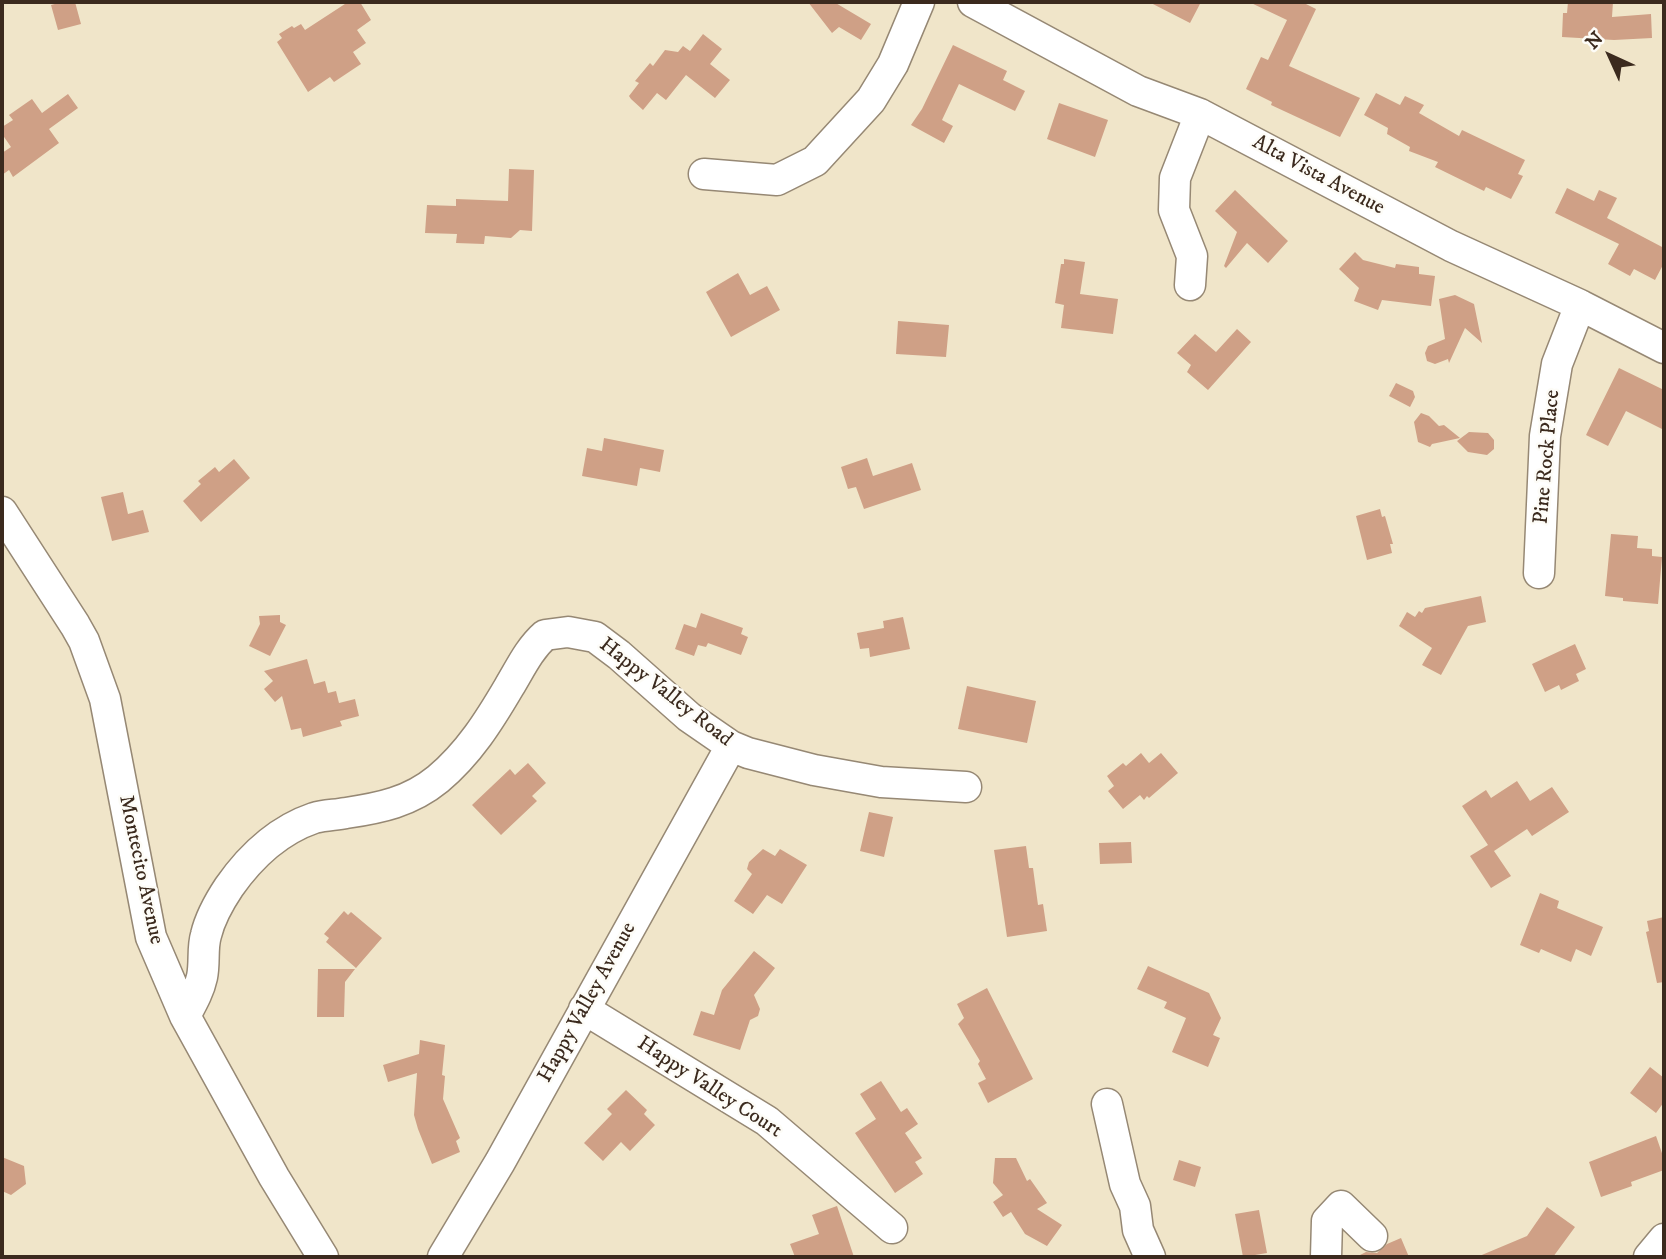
<!DOCTYPE html>
<style>
body{margin:0}
#map{position:relative;width:1666px;height:1259px;overflow:hidden;background:#f0e5c9;font-family:"IM FELL DW Pica",serif}
canvas{display:block}
.frame{position:absolute;inset:0;border:4px solid #3b2a1e;pointer-events:none}
.north{position:absolute;left:1575px;top:21px;width:70px;height:70px;-webkit-text-stroke:5px #fdfcf7;paint-order:stroke;rotate:315deg;font-size:19px;font-weight:700;line-height:28px;text-align:center;color:#3b2a1e}
.north::after{content:'';display:block;margin:auto;width:24px;height:32px;background:#3b2a1e;clip-path:polygon(50% 0,100% 100%,50% 72%,0 100%)}
</style>
<div id="map">
<canvas width="1666" height="1259"></canvas>
<div class="frame"></div>
<div class="north">N</div>
</div>
<script>
const ctx = document.querySelector('canvas').getContext('2d');
ctx.lineJoin = 'round';
function fillPath(path, color) { ctx.fillStyle = color; ctx.fill(path, 'evenodd'); }
function strokePath(path, color, width, dash) { ctx.strokeStyle = color; ctx.lineWidth = width; ctx.lineCap = dash ? 'butt' : 'round'; ctx.setLineDash(dash || []); ctx.stroke(path); }
function drawText(font, color, halo, rows, align = 'center') {
  ctx.font = font + ' "IM FELL DW Pica",serif'; ctx.lineWidth = 5; ctx.setLineDash([]); ctx.textBaseline = 'middle'; ctx.strokeStyle = halo; ctx.fillStyle = color; for (const [text, x, y, turn = 0] of rows) {
    ctx.save(); ctx.translate(x, y); ctx.rotate((+turn || 0) * Math.PI / 180); ctx.textAlign = isNaN(turn) ? turn : align; if (halo) ctx.strokeText(text, 0, 0); ctx.fillText(text, 0, 0); ctx.restore();
  }
}
fillPath(new Path2D(`
 M62,2H75L81,24L58,30L51,5Z
 M348,2H360L371,20L357,30L366,43L353,52L361,64L334,82L330,77L308,92L277,42L282,38L279,34L292,26L294,28L301,24L305,30Z
 M808,2H834L871,24L861,40L839,27L832,33Z
 M1149,2H1201L1190,23Z
 M1249,2H1302L1316,9L1289,66L1360,98L1340,137L1271,105L1272,102L1246,89L1261,57L1268,60L1287,20Z
 M1568,2H1613L1612,17L1651,14L1652,38L1614,40L1562,37L1563,13H1567Z
 M703,34L722,49L710,64L730,80L715,98L686,75L666,100L657,93L643,110L631,99L629,96L639,83L635,81L650,63L653,66L665,50L678,52L683,46L690,51Z
 M953,45L1007,71L1003,80L1025,91L1015,111L959,84L942,120L953,126L944,143L911,125L922,109Z
 M1376,93L1400,105L1405,96L1424,105L1419,113L1459,136L1462,130L1525,160L1518,174L1523,176L1511,199L1486,187L1484,191L1435,167L1438,162L1409,151L1410,147L1387,134L1388,128L1364,115Z
 M68,94L78,108L49,129L59,143L13,177L9,170L2,175V153L11,147L2,134V127L13,120L9,115L32,99L42,113Z
 M1059,103L1108,120L1095,157L1047,139Z
 M509,169L534,170L532,231L520,230L511,238L485,236L484,244L456,243L457,234L425,233L427,205L456,206V199L508,201Z
 M1567,188L1594,201L1599,190L1617,198L1607,218L1664,248V263L1655,280L1634,269L1630,276L1608,264L1619,244L1555,213Z
 M1235,190L1288,241L1268,263L1247,243L1226,268L1224,266L1237,232L1215,211Z
 M1355,252L1363,260L1395,268L1396,264L1419,267V274L1435,276L1431,306L1382,300L1378,310L1354,301L1359,288L1339,269Z
 M1064,259L1085,262L1080,294L1118,299L1113,334L1061,328L1064,305L1055,303L1061,264H1064Z
 M738,273L750,295L767,286L780,310L731,337L706,292Z
 M1455,295L1474,304L1482,343L1465,328L1449,363L1448,359L1435,364L1427,361L1425,353L1428,346L1445,339L1439,299Z
 M898,321L949,325L946,357L896,354Z
 M1237,329L1251,342L1208,390L1187,372L1191,365L1177,353L1195,334L1216,352Z
 M1619,368L1664,390V430L1626,411L1608,446L1586,435Z
 M1396,383L1413,391L1415,397L1410,407L1389,396Z
 M1421,413L1429,416L1439,426L1444,425L1460,438L1432,444L1430,447L1418,442L1414,422Z
 M1469,432L1488,433L1494,440V449L1487,455L1468,452L1457,441Z
 M604,438L664,450L660,472L640,468L637,486L582,476L587,448L602,451Z
 M867,458L873,476L912,463L921,490L864,509L856,487L848,489L841,467Z
 M234,459L250,478L201,522L183,501L201,484L198,481L215,467L219,472Z
 M123,492L128,514L143,510L149,532L112,541L101,497Z
 M1380,509L1382,517L1385,516L1393,544H1390L1392,553L1367,560L1356,516Z
 M1611,534L1638,536L1637,548L1652,549V556L1662,557L1658,604L1623,601V598L1605,596Z
 M1481,596L1486,622L1468,626L1441,675L1422,665L1432,648L1399,626L1407,612L1415,617L1419,611L1422,613L1425,608Z
 M701,613L743,628L741,634L748,637L741,655L708,643L706,647L698,645L694,656L675,649L684,624L696,628Z
 M280,615V622L286,625L270,656L249,646L260,624L259,616Z
 M903,617L910,649L870,657L869,648L860,649L857,633L884,628L883,621Z
 M1575,644L1586,669L1576,674L1579,681L1561,690L1559,685L1545,692L1532,664Z
 M307,659L314,684L325,681L328,693L336,691L339,703L355,699L359,716L340,721L342,726L303,737L301,728L291,730L282,696L275,702L264,689L273,681L264,671Z
 M967,686L1036,701L1027,743L958,729Z
 M1141,753L1149,763L1161,753L1178,773L1149,798L1147,796L1144,800L1140,795L1123,809L1108,791L1114,786L1107,776L1123,763L1126,766Z
 M528,763L546,783L532,796L537,801L501,835L472,805L510,769L515,775Z
 M1517,781L1530,801L1552,787L1569,812L1532,836L1527,829L1494,851L1511,876L1491,888L1470,856L1488,845L1462,806L1486,790L1491,798Z
 M869,812L893,817L884,857L860,851Z
 M1131,842L1132,863L1100,864L1099,843Z
 M1026,846L1029,868H1033L1038,905L1043,904L1047,931L1007,937L994,850Z
 M763,849L775,856L780,849L807,865L782,904L767,895L753,914L734,901L752,874L747,869L749,862Z
 M1540,893L1559,901L1557,908L1603,927L1591,956L1576,949L1571,962L1541,949L1539,953L1520,945Z
 M344,911L348,915L351,912L382,938L356,968L326,942L329,938L324,934Z
 M1664,917V982L1657,983L1646,932L1649,931L1647,921Z
 M754,951L775,968L754,995L760,1009L758,1016L750,1020L740,1050L693,1035L701,1011L714,1015L722,990Z
 M1148,966L1209,993L1221,1018L1213,1035L1220,1038L1208,1067L1172,1052L1186,1018L1164,1008L1167,1002L1137,989Z
 M318,969H355L345,982L344,1017H317Z
 M987,988L1033,1079L988,1103L978,1083L986,1079L978,1064L980,1061L958,1024L964,1018L957,1004Z
 M420,1040L445,1045L442,1075L445,1076L443,1099L460,1138L456,1141L460,1152L432,1164L418,1129L414,1115L417,1073L388,1082L383,1065L419,1054Z
 M1650,1067L1664,1078V1102L1656,1113L1630,1093Z
 M881,1081L901,1112L907,1108L918,1124L905,1133L922,1158L915,1162L923,1174L895,1193L855,1133L876,1119L860,1094Z
 M626,1090L647,1110L644,1114L655,1125L630,1151L621,1142L603,1161L584,1143L612,1114L607,1109Z
 M1656,1136L1664,1159V1170L1631,1182L1632,1186L1601,1197L1589,1162Z
 M2,1157L24,1166L26,1184L11,1195L2,1191Z
 M995,1158H1016L1027,1181L1030,1179L1047,1203L1037,1209L1062,1225L1047,1246L1025,1234L1011,1212L1003,1217L993,1202L1003,1195L993,1183Z
 M1179,1160L1201,1167L1195,1187L1173,1180Z
 M837,1206L854,1257H795L790,1244L819,1234L812,1215Z
 M1547,1207L1575,1227L1553,1257H1477L1527,1236Z
 M1259,1210L1267,1253L1243,1257L1235,1214Z
 M1401,1238L1409,1257H1356L1366,1252L1377,1253L1387,1244Z`), '#cfa086');
const minor = new Path2D(`
 M973,2L1138,91L1200,114L1451,246L1580,305L1664,348
 M704,174L777,180L815,161L871,100L893,64L919,2
 M1190,285L1192,256L1174,210L1175,178L1200,114
 M2,512L75,625L84,641L105,699L151,937L185,1016L274,1177L323,1257
 M1539,573L1545,436L1557,364L1580,305
 M584,1009L767,1121L892,1228
 M185,1016C192,1003 199,991 202,977C205,963 202,948 206,935C210,918 219,902 229,887C250,857 279,830 314,818C324,815 335,815 346,813C380,808 410,802 438,779C469,753 489,721 509,687C520,669 529,649 545,635L568,632L595,637L619,655L689,717L731,746L748,753L814,770L881,782L966,787
 M1107,1104L1125,1184L1135,1206L1138,1230L1150,1257
 M443,1257L500,1162L731,746
 M1326,1257L1327,1221L1341,1206L1372,1236
 M1649,1257L1664,1239`);
strokePath(minor, '#968874', 33);
strokePath(minor, '#fff', 30);
drawText('21px', '#3b2a1e', '#fdfcf7', [
 ["Alta Vista Avenue",1318,176,28],
 ["Pine Rock Place",1548,457,-85],
 ["Happy Valley Road",665,693,38],
 ["Montecito Avenue",140,870,78],
 ["Happy Valley Avenue",588,1003,-61],
 ["Happy Valley Court",709,1088,33]
]);
</script>
